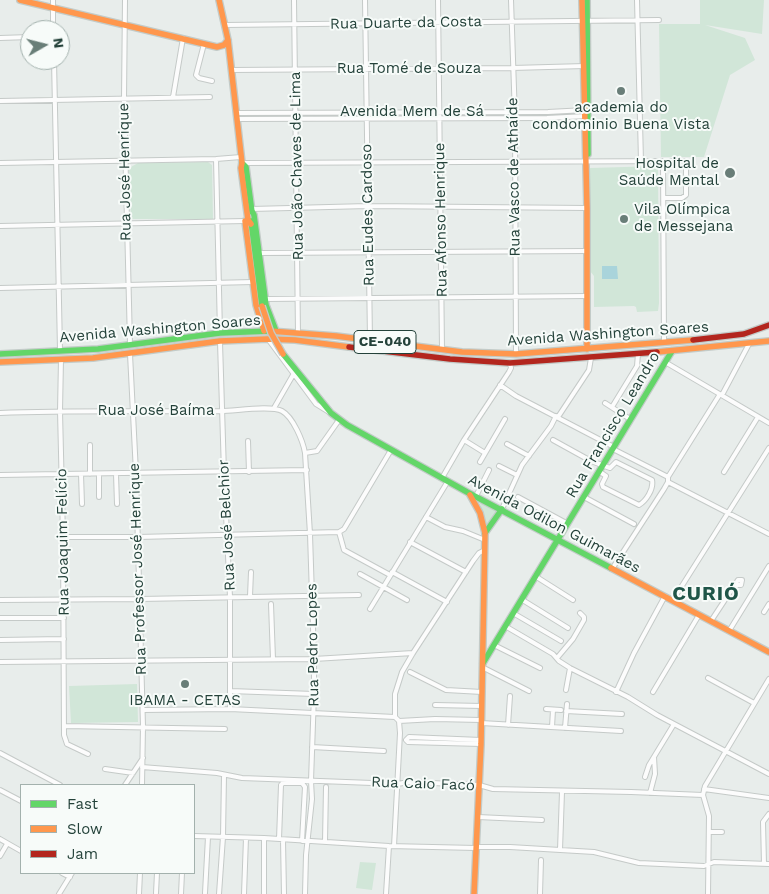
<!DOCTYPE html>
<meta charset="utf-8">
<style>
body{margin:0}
#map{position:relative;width:769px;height:894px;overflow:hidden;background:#e8edeb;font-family:"Work Sans",sans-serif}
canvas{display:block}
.legend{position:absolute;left:20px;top:784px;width:175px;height:90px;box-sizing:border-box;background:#f7fbf9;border:1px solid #a3b1ad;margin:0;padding:6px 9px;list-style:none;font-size:15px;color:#24423a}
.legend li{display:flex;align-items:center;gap:10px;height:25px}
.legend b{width:25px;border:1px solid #a3b1ad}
.north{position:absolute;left:20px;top:20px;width:50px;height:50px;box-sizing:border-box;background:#f7fbf9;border:1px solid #a3b1ad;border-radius:50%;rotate:82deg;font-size:14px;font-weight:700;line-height:20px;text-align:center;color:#24423a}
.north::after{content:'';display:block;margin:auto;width:18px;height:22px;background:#697e78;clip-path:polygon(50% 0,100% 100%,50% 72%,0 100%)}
</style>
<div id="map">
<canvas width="769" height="894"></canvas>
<ul class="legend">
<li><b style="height:6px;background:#63d668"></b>Fast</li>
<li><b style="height:6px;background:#ff974d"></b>Slow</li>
<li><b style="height:6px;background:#b3261e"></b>Jam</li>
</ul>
<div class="north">N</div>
</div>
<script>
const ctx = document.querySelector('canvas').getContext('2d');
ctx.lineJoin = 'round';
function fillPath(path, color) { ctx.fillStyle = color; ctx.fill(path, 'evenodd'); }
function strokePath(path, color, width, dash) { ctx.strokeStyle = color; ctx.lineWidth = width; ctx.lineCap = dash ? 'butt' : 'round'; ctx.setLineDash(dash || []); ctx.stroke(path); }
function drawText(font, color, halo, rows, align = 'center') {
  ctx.font = font + ' "Work Sans",sans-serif'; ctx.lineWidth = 4; ctx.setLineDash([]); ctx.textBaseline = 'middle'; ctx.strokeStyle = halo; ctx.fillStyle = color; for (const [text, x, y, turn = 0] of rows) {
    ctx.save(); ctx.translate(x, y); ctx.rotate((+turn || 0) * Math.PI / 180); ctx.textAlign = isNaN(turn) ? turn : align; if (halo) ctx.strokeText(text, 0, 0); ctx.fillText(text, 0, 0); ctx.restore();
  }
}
fillPath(new Path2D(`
 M700,0H764L762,34L705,25L745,38L755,60L730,75L704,157H661L659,24H700Z
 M208,162L212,165L213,219H131L129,168L138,163Z
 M658,166L659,303L658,311L637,312L636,307L634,306L594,307V276L590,271V168Z
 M481,503L497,511L487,526L480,504Z
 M137,684L138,722L71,723L69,686Z
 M360,862L376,863L372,890L356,888Z`), '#d1e6d8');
fillPath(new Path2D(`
 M602,266H617L618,279H602Z`), '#a9d4db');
const street = new Path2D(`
 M53,0V30
 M125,0L124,99L130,344
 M294,0L298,333
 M365,0L370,339
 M438,0L442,349
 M511,0L515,118L516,354
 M637,0L641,161
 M225,25L659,20
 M0,38L30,37
 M204,44L196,75L199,78L212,81
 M54,60L60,350
 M231,70L512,68L585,66
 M173,97L183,38
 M0,101L210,97
 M236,113L548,112L586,110
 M237,119L547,118L587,116
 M216,159L220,333
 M663,161L664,343
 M0,163L216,159L241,157
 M243,163L684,161L686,164V195L682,198H664
 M251,209L368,206L587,208
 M0,226L245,221
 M259,253L587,251
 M0,288L253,282
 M265,299L587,296
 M268,339L316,404L329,412
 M220,342L224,473L230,597V709
 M130,354L136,473L143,726L142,785
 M61,359L60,411L63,537L64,735L67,744L88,754
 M665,362L769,423
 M500,385L516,396L614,447
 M722,395L749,344
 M605,403L630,419
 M612,407L637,366L638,354
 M274,408L293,375
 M0,413C74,410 147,412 221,411C235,411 271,405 282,411C293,417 303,441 305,453L310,534L314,659V694L311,781L312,799L306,855L305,894
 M558,417L589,370L591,358
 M464,440L485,453
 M553,440L591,461L610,468L616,462L652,480C654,489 646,501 639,505L603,487L602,484L606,476L600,472
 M248,441L249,472
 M507,444L529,456
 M90,445V474
 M613,449L668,477
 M305,453L317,451L339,420
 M480,462L505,419
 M499,466L517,475
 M724,472L758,417
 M81,474L82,504
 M116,474L117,504
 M0,475L307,470
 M442,478L464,440L509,372L511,368L510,363
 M668,482L769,534
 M476,496L489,470
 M99,497V474
 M518,497L568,524
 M584,497L634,524
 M502,509L522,465L551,426L556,416
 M426,517L445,527L463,531L485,540
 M339,532L344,529L391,450
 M339,532L344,550L390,575
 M63,537H138L339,532
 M410,542L466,572
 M612,569L664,489L668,482V477L720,394
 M392,572L447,602
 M360,574L407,600
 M535,576L573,600
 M250,596L251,572
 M521,599L568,628
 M0,600L140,599L359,595
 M673,600L769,448
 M271,604L273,659
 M370,609L448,481
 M764,612L769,604
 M513,613L561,641
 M0,618H64
 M711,621L738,580H742L741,585H734
 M505,626L553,654L559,661L570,668L628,697L657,715L769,774
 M729,631L769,566
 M0,640L64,639
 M494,645L540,668
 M557,658L573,639L584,620V617L580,613
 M0,662L314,659L413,653
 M482,667L529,691
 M410,672L446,690L482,692
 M708,678L754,703
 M566,690L570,668
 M230,691L314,694
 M616,692L634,653L665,596
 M653,692L699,615
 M435,705L482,706
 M546,709L561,710
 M143,710L230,709L395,717
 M566,711L622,714
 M399,721L435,719L481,720
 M481,723L621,731
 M508,725L510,696
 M65,726L225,729
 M552,727L553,710
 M565,728L567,704
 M481,744L408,742L406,740L409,737L481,740
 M312,747L384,751
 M0,753L60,785
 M142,767L217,773L242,778L398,784L408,782L479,785L493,789L631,792L703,795
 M105,769L133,773
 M645,777L649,765L674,724
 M125,785L143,758
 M704,789L769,798
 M0,790L21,801
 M650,793L655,774L654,757
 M478,817L542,820
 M709,832H722
 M194,836L264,838L389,846L476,848
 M0,839L21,851
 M279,839L281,785L283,783H302L305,787L302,841
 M283,840L284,894
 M325,842L326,787
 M394,846L400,733L399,721L395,717V694L402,672L413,653L473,561L479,553L485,550
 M477,847H510L594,852L639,863L661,864L704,866L714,862L769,864
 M560,850L562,792
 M0,856L7,844
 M764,864L763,822L769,814
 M62,873L70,877
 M156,893L157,873
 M205,893L208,837
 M59,894L72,873
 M139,894L140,873
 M181,894L182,873
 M219,894L223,837L224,775
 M244,894L246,838
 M264,894V838
 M386,894L389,846
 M540,894L541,860
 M708,894L709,816L703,795L705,786L769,679`);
const fast = new Path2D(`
 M587,0L588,154
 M242,163L246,167L252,212
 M251,209L254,215L266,305L276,331
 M251,221L262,306
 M0,354L98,349L220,333L270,331
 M283,354L331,413L347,425L467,492L611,568
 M485,533L502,509
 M483,663L672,351`);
const slow = new Path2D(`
 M20,0L217,47L224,45L228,40
 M219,0L228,40L242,163L241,168L248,220L251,224
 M582,0L587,208V349
 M245,221L256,305L264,331
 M270,331L336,336L462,352L516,354L693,340
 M657,352L769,341
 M0,362L93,358L220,341L268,339L295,340L349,347
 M470,495L480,513L485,533L481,744L474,894
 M611,568L769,652`);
const jam = new Path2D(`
 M693,340L744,334L769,325
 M349,347L450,359L510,363L657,352`);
strokePath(street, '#c5cac8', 6);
strokePath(fast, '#c3cbc8', 8);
strokePath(slow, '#c3cbc8', 8);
strokePath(jam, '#c3cbc8', 8);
strokePath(street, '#fcfcfc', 4);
strokePath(fast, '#63d668', 5.5);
strokePath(slow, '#ff974d', 5.5);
strokePath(jam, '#b3261e', 5.5);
const slowBridge = new Path2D(`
 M262,306L271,333L283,354`);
strokePath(slowBridge, '#c3cbc8', 8, []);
strokePath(slowBridge, '#ff974d', 5.5);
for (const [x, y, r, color] of [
 [621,91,5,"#697e78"],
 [730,173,6,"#697e78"],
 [624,219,5,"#697e78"],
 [185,684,5,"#697e78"]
]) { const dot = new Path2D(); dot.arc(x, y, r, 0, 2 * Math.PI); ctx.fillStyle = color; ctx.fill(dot); strokePath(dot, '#f7fbf9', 2); }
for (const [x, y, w] of [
 [385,342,62]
]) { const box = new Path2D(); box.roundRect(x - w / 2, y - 11.5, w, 23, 4); ctx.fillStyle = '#f7fbf9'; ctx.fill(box); strokePath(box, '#24423a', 1); }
drawText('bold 14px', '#24423a', null, [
 ["CE-040",385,342]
]);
drawText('15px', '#24423a', '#f7fbf9', [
 ["Rua Duarte da Costa",406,23,-1],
 ["Rua Tomé de Souza",409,69],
 ["Avenida Mem de Sá",412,112],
 ["Rua João Chaves de Lima",297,166,-91],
 ["Rua José Henrique",125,172,-91],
 ["Rua Vasco de Athaíde",514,177,-91],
 ["Rua Eudes Cardoso",368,215,-91],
 ["Rua Afonso Henrique",441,220,-91],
 ["Avenida Washington Soares",160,329,-5],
 ["Avenida Washington Soares",608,334,-4],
 ["Rua José Baíma",156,411],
 ["Rua Francisco Leandro",613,425,-59],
 ["Avenida Odilon Guimarães",554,524,28],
 ["Rua José Belchior",227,525,-93],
 ["Rua Joaquim Felício",63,542,-91],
 ["Rua Professor José Henrique",138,569,-92],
 ["Rua Pedro Lopes",313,645,-91],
 ["Rua Caio Facó",423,784,2]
]);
drawText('15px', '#24423a', '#f7fbf9', [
 ["academia do",621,108],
 ["condominio Buena Vista",621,125],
 ["Hospital de",719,164,"right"],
 ["Saúde Mental",719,181,"right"],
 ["Vila Olímpica",634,210,"left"],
 ["de Messejana",634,227,"left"],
 ["IBAMA - CETAS",185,701]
]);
ctx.letterSpacing = '1px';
drawText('bold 20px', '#1f5548', '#f7fbf9', [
 ["CURIÓ",706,594]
]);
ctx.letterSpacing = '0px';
</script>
